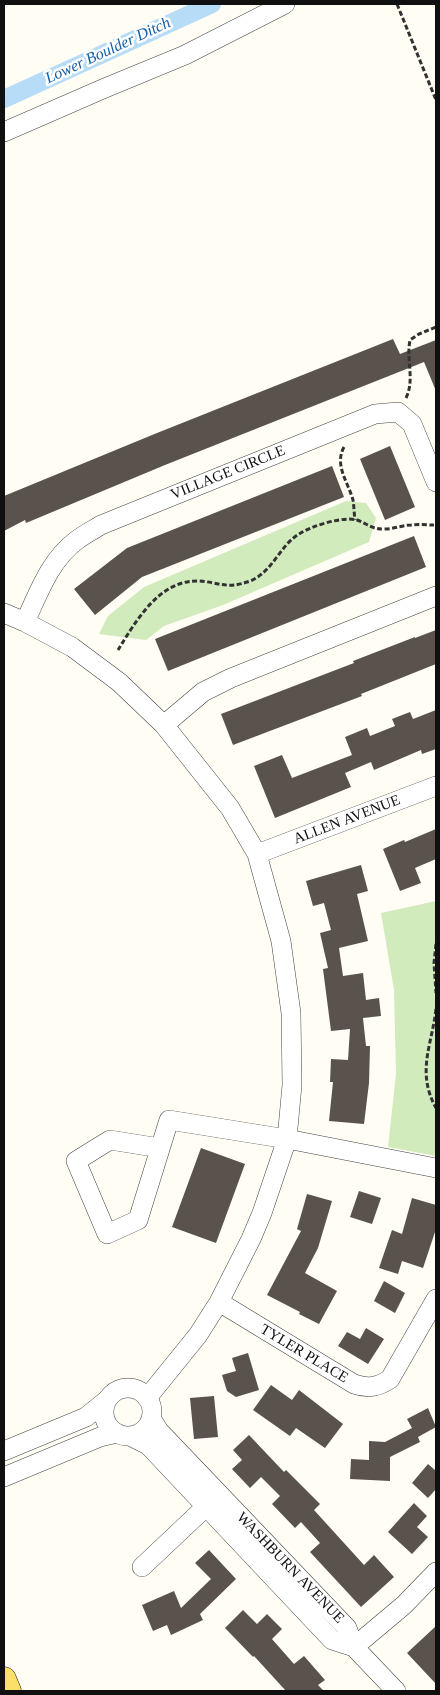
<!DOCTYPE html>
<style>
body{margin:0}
#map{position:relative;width:440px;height:1695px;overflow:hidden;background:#fffdf4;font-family:"Times New Roman",serif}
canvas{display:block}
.frame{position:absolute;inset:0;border:5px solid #101010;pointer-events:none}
</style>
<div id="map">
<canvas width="440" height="1695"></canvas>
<div class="frame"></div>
</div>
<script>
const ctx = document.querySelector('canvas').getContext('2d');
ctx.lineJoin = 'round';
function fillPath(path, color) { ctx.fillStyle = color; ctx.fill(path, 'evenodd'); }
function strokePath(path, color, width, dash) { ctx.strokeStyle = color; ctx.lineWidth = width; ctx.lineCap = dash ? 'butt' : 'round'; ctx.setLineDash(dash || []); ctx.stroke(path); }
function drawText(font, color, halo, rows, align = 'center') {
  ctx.font = font + ' "Times New Roman",serif'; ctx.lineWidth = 5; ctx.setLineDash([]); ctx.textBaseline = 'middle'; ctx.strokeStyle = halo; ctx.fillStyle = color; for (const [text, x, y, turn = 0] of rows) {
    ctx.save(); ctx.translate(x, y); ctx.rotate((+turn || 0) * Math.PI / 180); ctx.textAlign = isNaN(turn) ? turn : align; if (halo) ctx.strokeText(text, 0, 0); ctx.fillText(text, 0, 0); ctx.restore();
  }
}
fillPath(new Path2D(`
 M346,501L366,503L376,518L369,542L223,605L164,626L146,640L99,634L108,616L144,587Z
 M436,901V1156L388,1147L396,1074L394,990L381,913Z`), '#d2ebbc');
strokePath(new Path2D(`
 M4,99L212,4`), '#b7dcf8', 18);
fillPath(new Path2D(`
 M393,339L400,354L436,340V391L424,362L165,465L26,523L25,520L4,531V496L157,433Z
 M390,446L415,507L385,520L360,459Z
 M332,466L344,497L142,577L95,615L74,589L127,548Z
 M414,536L426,567L168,671L155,639Z
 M436,630V664L361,694L362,696L233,745L221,714L354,663L353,661L415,637V638Z
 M436,710V749L422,754L421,750L374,770L371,762L345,773L351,787L275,818L254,766L282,755L292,778L352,755L345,737L367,728L370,736L395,726L392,719L410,712L413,719Z
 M436,829V859L415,868L421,883L400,891L383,849L404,840L405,842Z
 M361,865L368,891L357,894L368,941L339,948L343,976L363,973L366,1000L379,998L381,1016L363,1018L366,1046H370L369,1083L364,1124L329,1121L333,1082H330L331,1059L348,1060L350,1029L331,1031L323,969L328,968L320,933L331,930L324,903L313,906L306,881Z
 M201,1148L245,1164L216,1243L172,1227Z
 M359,1191L381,1198L372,1224L350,1217Z
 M307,1194L332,1201L318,1248L305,1273L337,1291L319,1324L299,1314L300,1312L267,1295L301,1231L297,1229Z
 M412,1198L436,1205V1229L423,1268L402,1261L398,1274L379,1268L392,1230L402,1234Z
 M384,1281L405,1293L395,1313L374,1301Z
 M366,1328L384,1339L368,1364L338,1346L347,1332L360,1339Z
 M248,1353L259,1390L236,1397L227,1391L222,1375L236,1371L232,1358Z
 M271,1385L292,1400L299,1390L343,1424L325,1448L296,1428L290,1436L253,1410Z
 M214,1396L218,1437L194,1439L190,1398Z
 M428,1408L436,1427L418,1437L420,1442L390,1457V1481L350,1479L351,1459L369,1460V1441L385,1442L412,1428L407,1419Z
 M249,1435L284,1472L286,1470L320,1504L314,1510L364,1565L374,1555L394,1577L361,1607L310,1552L320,1543L301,1522L295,1528L272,1504L280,1496L261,1477L250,1488L232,1469L242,1460L233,1450Z
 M428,1464L436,1471V1489L428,1498L412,1483Z
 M414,1503L427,1516L417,1527L428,1537L412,1554L388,1532Z
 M209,1550L236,1579L200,1614L203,1620L171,1635L167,1625L153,1631L142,1605L174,1591L181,1608L211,1579L195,1563Z
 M243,1610L257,1624L267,1614L282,1629L272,1639L294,1664L304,1656L325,1680L318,1685L324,1691H286L254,1656L253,1657L225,1628Z
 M436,1626V1684L407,1653Z`), '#5a524c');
const minor = new Path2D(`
 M4,132L105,88L185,55L285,4
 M4,613L25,622L72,647L119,682L164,725L230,808L257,854L281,941L291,1013L292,1085L287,1139L262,1213L251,1239L219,1302L198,1335L147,1398
 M25,622C39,592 50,560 77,540C85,534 93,530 101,525L375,414L398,412L412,424L436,482
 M164,725L203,692L231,678L436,596
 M257,854L436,786
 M160,1148L110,1140L76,1161L107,1234L138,1220L169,1120L287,1139L436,1168
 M219,1302L354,1384C368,1389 378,1387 390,1379L436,1299
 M104 1412a24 24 0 1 1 48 0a24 24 0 1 1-48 0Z
 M151,1418L159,1431L347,1628L354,1647L396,1691
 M130,1436L148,1445L332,1640L354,1647
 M4,1451L86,1417L107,1400
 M4,1477L100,1437L117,1433
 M142,1567L213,1500
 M354,1647L404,1605L436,1572`);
const major = new Path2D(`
 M4,1679L9,1691`);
strokePath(minor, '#434343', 20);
strokePath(major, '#212121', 25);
strokePath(new Path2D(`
 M397,4L436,100
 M406,398C415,380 406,360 410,340L419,334L436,327
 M344,447C334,465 348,482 353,500C354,506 354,513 355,520
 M118,650C136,621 159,580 198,581C220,582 226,590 250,581C273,572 280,545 299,534C311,526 343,516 357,520C368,524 373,530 385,529C394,529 403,525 411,525C419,524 427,525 434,525
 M436,944L434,963L436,993
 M436,1009C432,1045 416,1072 436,1108`), '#323232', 3, [5, 2.5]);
strokePath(minor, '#fff', 19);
strokePath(major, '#fadf69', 24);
drawText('15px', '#101010', '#fff', [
 ["VILLAGE CIRCLE",228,473,-22],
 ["ALLEN AVENUE",347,820,-21],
 ["TYLER PLACE",304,1354,31],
 ["WASHBURN AVENUE",290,1568,46]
]);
drawText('italic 16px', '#155fa6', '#fff', [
 ["Lower Boulder Ditch",108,51,-25]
]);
</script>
